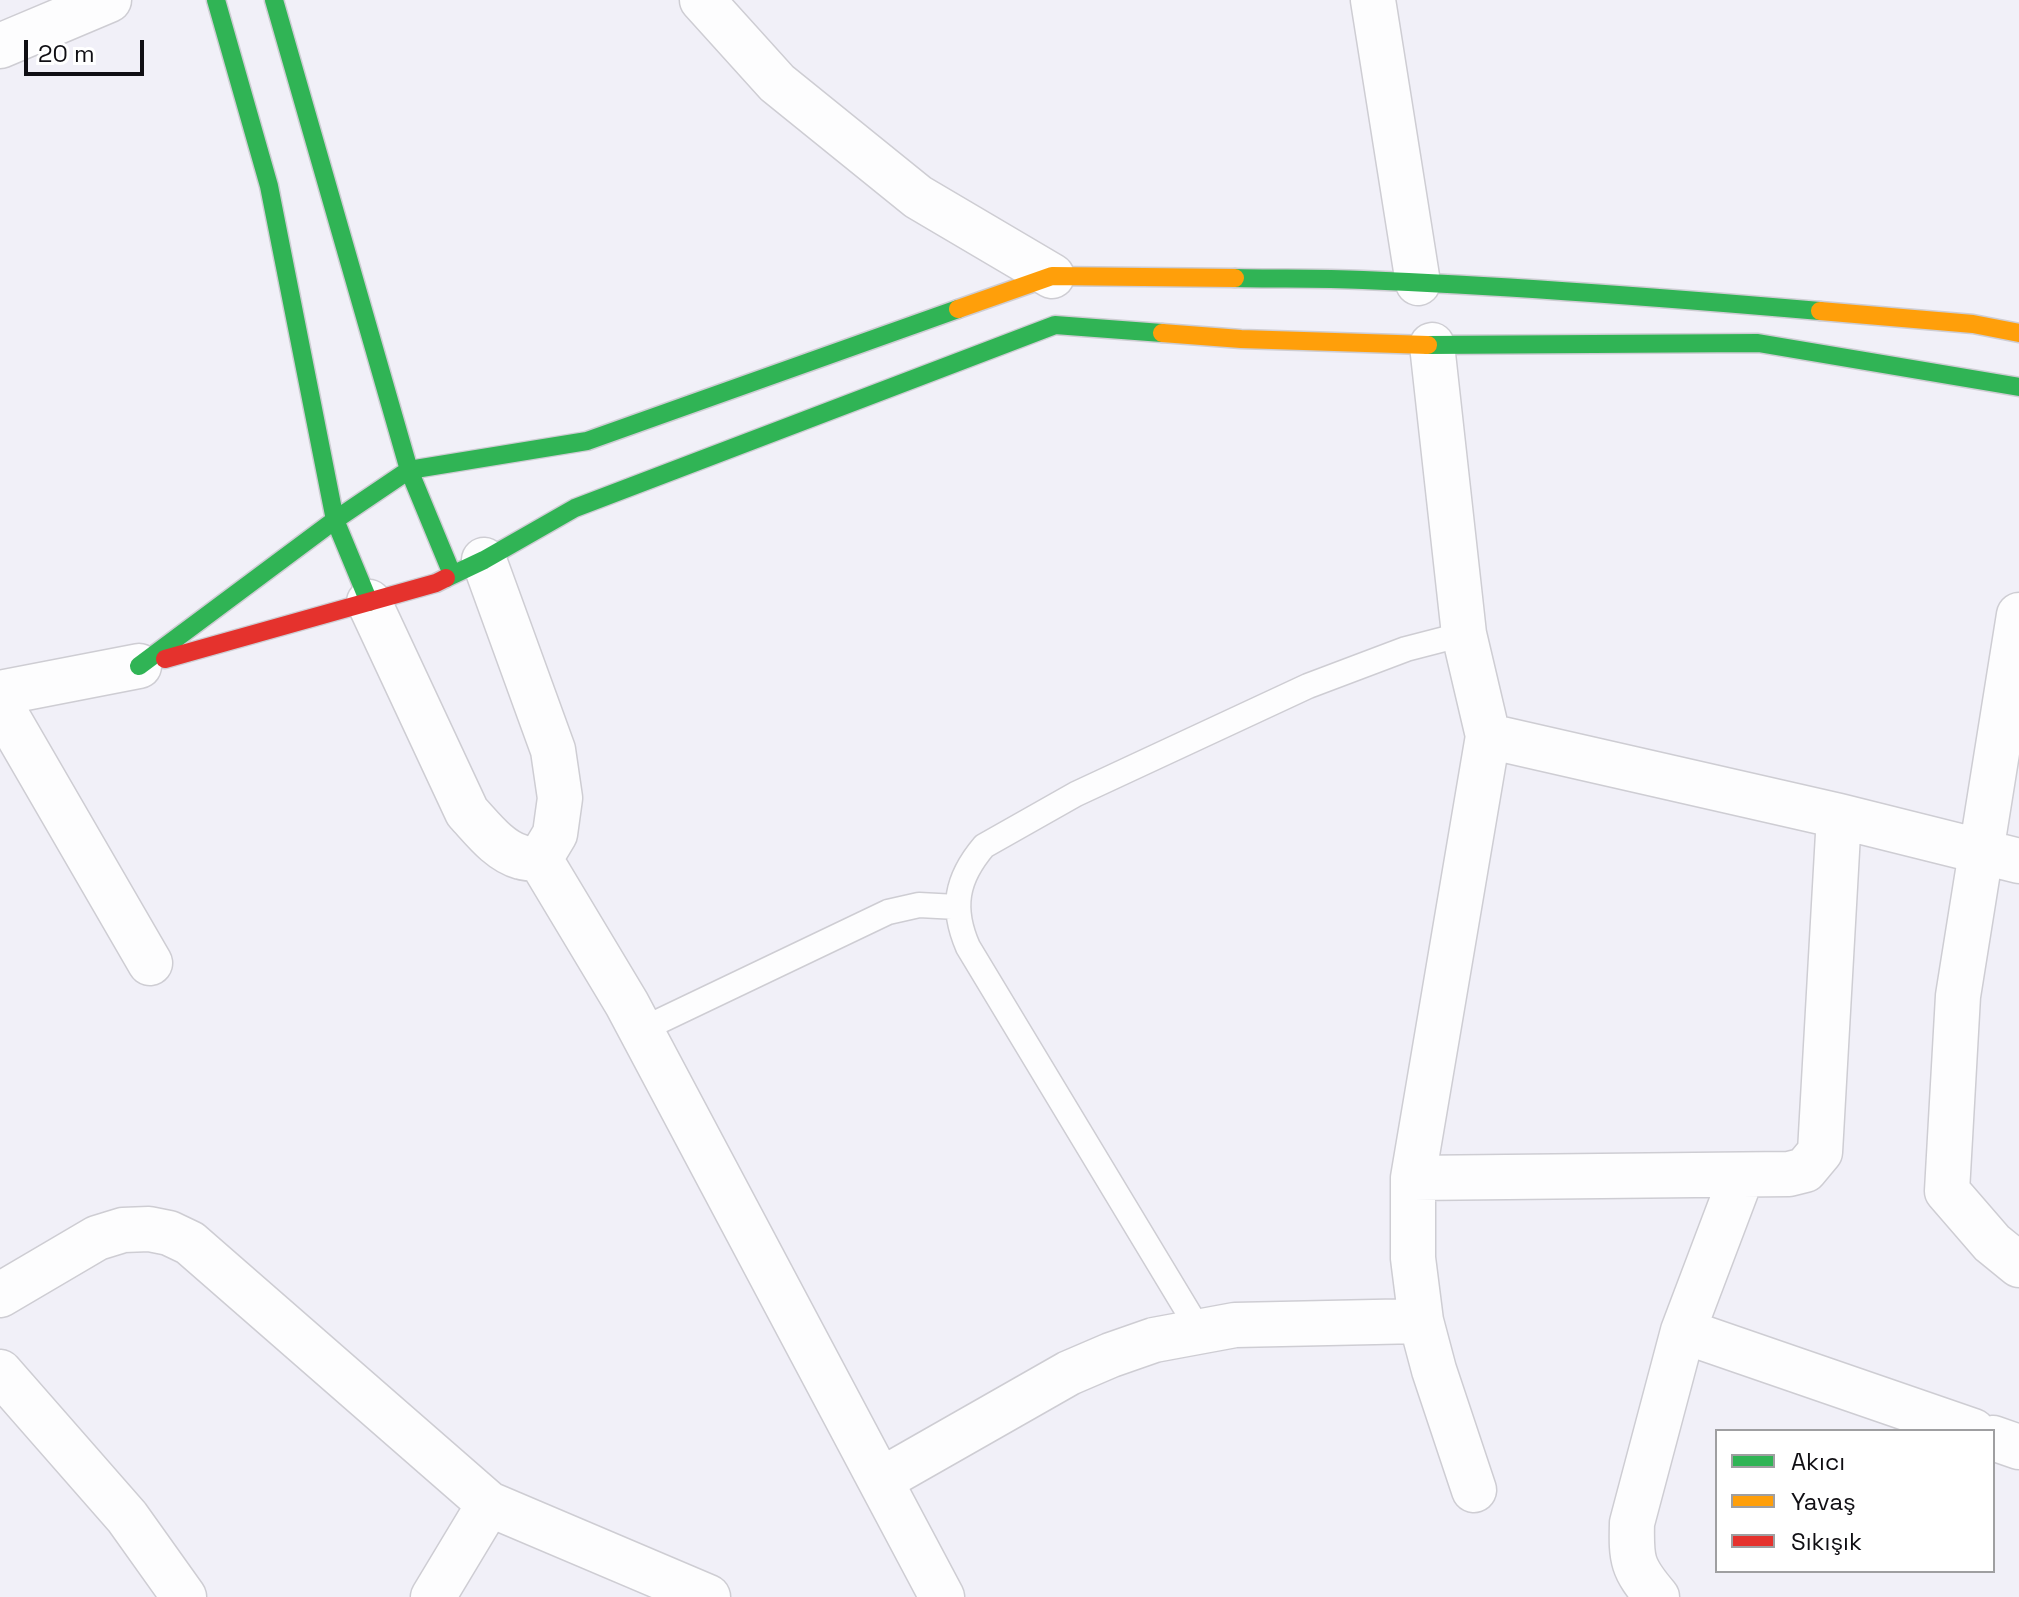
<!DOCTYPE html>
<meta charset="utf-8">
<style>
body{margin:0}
#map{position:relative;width:2019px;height:1597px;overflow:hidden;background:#f1f0f8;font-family:"Space Grotesk",sans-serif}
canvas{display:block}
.legend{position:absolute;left:1715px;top:1429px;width:280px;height:144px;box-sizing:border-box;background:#fff;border:2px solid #9f9fa1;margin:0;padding:10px 14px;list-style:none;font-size:24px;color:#100f14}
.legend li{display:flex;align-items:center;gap:16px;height:40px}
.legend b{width:40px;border:2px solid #9f9fa1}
.scale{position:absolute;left:24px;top:40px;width:120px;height:36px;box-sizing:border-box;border:4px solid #100f14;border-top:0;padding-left:10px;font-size:24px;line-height:28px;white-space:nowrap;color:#100f14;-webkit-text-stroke:6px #fff;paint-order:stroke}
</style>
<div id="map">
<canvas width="2019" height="1597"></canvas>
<ul class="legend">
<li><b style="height:10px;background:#30b455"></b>Akıcı</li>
<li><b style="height:10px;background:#ff9f0a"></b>Yavaş</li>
<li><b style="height:10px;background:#e5322d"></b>Sıkışık</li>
</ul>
<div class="scale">20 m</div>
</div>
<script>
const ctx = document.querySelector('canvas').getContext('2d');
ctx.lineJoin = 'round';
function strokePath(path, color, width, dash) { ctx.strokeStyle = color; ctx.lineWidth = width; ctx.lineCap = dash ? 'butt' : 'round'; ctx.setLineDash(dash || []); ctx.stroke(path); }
const lane = new Path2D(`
 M641,1030L888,912L919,905L957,907
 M1199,1330L968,947C951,908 956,879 984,846L1076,794L1308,686L1406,649L1464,634`);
const street = new Path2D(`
 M702,0L777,83L918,197L1052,276
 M1373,0L1418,283
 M0,46L109,0
 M1432,345L1464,634L1488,736L1413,1178V1258L1421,1321L1434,1370L1474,1490
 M369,602L467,812C482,828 499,851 521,857C527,859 534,859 540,859L555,834L560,798L553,750L484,560
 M2019,615L1958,996L1947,1191L1992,1243L2019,1265
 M0,693L139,666
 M0,704L150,963
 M1488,736L1839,816L2019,861
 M540,859L627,1004L942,1597
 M1413,1178L1789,1174L1805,1170L1820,1152L1839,816
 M0,1295L97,1238L123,1230L149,1229L169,1233L190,1243L489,1504L708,1597
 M1683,1331L1973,1431
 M0,1372L127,1517L184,1597
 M1993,1438L2019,1447
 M881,1480L1069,1373L1111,1355L1154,1340L1235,1325L1421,1321
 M433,1597L489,1504
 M1657,1597C1632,1568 1631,1560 1632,1523L1683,1331L1742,1175`);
const fast = new Path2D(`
 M216,0L269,186L335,520L369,602
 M274,0L409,470L452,574
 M1235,278C1277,279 1320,278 1363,280C1515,286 1668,298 1820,311
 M1428,345L1758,343L2019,387
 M446,578L484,560L575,508L1055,325L1162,333
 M139,666L335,520L409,470L587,441L958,309`);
const slow = new Path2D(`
 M958,309L1052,276L1235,278
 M1820,311L1973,324L2019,333
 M1162,333L1241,339L1428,345`);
const jam = new Path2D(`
 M165,659L436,583L446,578`);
strokePath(lane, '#cecdd3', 27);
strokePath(street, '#cecdd3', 47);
strokePath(fast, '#cecdd3', 21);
strokePath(slow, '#cecdd3', 21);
strokePath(jam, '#cecdd3', 21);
strokePath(lane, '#fdfdfe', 24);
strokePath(street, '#fdfdfe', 44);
strokePath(fast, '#30b455', 18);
strokePath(slow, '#ff9f0a', 18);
strokePath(jam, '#e5322d', 18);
</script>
